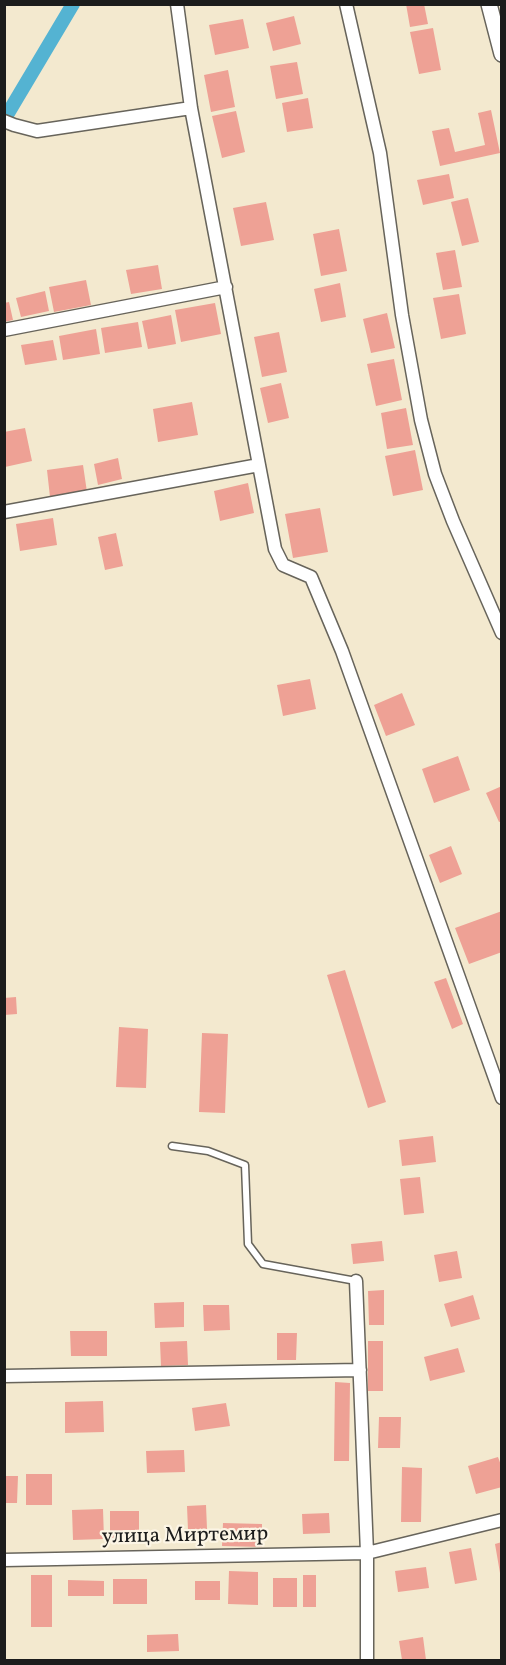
<!DOCTYPE html>
<meta charset="utf-8">
<style>
body{margin:0}
#map{position:relative;width:506px;height:1665px;overflow:hidden;background:#f3e9cf;font-family:Vollkorn,serif}
canvas{display:block}
.frame{position:absolute;inset:0;border:6px solid #1c1c1c;pointer-events:none}
</style>
<div id="map">
<canvas width="506" height="1665"></canvas>
<div class="frame"></div>
</div>
<script>
const ctx = document.querySelector('canvas').getContext('2d');
ctx.lineJoin = 'round';
function strokePath(path, color, width, dash) { ctx.strokeStyle = color; ctx.lineWidth = width; ctx.lineCap = dash ? 'butt' : 'round'; ctx.setLineDash(dash || []); ctx.stroke(path); }
function fillPath(path, color) { ctx.fillStyle = color; ctx.fill(path, 'evenodd'); }
function drawText(font, color, halo, rows, align = 'center') {
  ctx.font = font + ' Vollkorn,serif'; ctx.lineWidth = 4.5; ctx.setLineDash([]); ctx.textBaseline = 'middle'; ctx.strokeStyle = halo; ctx.fillStyle = color; for (const [text, x, y, turn = 0] of rows) {
    ctx.save(); ctx.translate(x, y); ctx.rotate((+turn || 0) * Math.PI / 180); ctx.textAlign = isNaN(turn) ? turn : align; if (halo) ctx.strokeText(text, 0, 0); ctx.fillText(text, 0, 0); ctx.restore();
  }
}
strokePath(new Path2D(`
 M4,120L73,4`), '#54b3d2', 14);
fillPath(new Path2D(`
 M406,4H424L428,24L410,27Z
 M294,16L301,44L273,51L266,23Z
 M243,19L249,48L215,55L209,25Z
 M433,28L441,70L419,74L410,32Z
 M297,62L303,94L276,99L270,66Z
 M228,70L235,107L211,112L204,75Z
 M308,98L313,128L287,132L282,103Z
 M491,110L500,153L440,166L432,131L449,128L455,152L485,145L478,113Z
 M236,111L245,152L222,158L212,116Z
 M449,174L454,198L423,205L417,180Z
 M468,198L479,242L462,246L451,202Z
 M266,202L274,240L241,246L233,208Z
 M339,229L347,271L321,276L313,234Z
 M455,250L462,287L443,290L436,253Z
 M158,265L162,289L131,294L126,270Z
 M86,280L91,305L54,312L49,287Z
 M340,283L346,317L321,322L314,289Z
 M45,291L49,311L21,317L16,298Z
 M459,294L466,334L441,339L433,298Z
 M9,302L13,320L4,322V303Z
 M215,303L221,334L181,342L175,310Z
 M387,313L395,348L371,353L363,319Z
 M171,315L176,344L148,349L142,321Z
 M138,322L142,347L105,353L101,328Z
 M96,329L100,354L63,360L59,336Z
 M279,332L287,372L262,377L254,337Z
 M53,340L57,360L25,365L21,345Z
 M394,359L402,400L376,406L367,364Z
 M281,383L289,418L268,423L260,388Z
 M192,402L198,435L158,442L153,409Z
 M406,408L413,445L387,449L381,413Z
 M25,428L32,461L5,467L4,432Z
 M415,450L423,490L393,496L385,456Z
 M118,458L122,479L98,485L94,464Z
 M83,465L87,492L50,497L47,470Z
 M248,483L254,513L220,521L214,491Z
 M320,508L328,552L293,558L285,514Z
 M53,518L57,545L20,551L16,524Z
 M116,533L123,566L105,570L98,537Z
 M310,679L316,709L283,716L277,685Z
 M402,693L415,725L386,736L374,705Z
 M458,756L470,790L434,803L422,769Z
 M502,786V821L499,822L486,793Z
 M451,846L462,874L440,883L429,855Z
 M502,911V952L469,964L455,928Z
 M345,970L386,1102L368,1108L327,975Z
 M446,978L463,1024L452,1029L434,982Z
 M16,997L17,1014L4,1015V998Z
 M119,1027L148,1029L146,1088L116,1087Z
 M202,1033L228,1034L225,1113L199,1112Z
 M433,1136L436,1162L402,1166L399,1140Z
 M420,1177L424,1213L404,1215L400,1179Z
 M382,1241L384,1261L353,1264L351,1244Z
 M457,1251L462,1278L439,1282L434,1255Z
 M384,1290V1325H369L368,1291Z
 M473,1295L480,1319L451,1327L444,1304Z
 M184,1302V1327L155,1328L154,1303Z
 M203,1305H229L230,1330L204,1331Z
 M70,1331H107V1356H71Z
 M277,1333H297L296,1360H277Z
 M187,1341L188,1365L161,1366L160,1342Z
 M368,1341H383V1391H368Z
 M458,1348L465,1372L430,1381L424,1357Z
 M335,1382L350,1383L349,1461H334Z
 M103,1401L104,1432L65,1433V1402Z
 M226,1403L230,1426L195,1431L192,1408Z
 M379,1417H401L400,1448H378Z
 M184,1450L185,1472L147,1473L146,1451Z
 M498,1457L502,1468V1487L476,1494L468,1466Z
 M402,1467L422,1468L421,1522H401Z
 M26,1474H52V1505H26Z
 M4,1476H18L17,1503H4Z
 M206,1505L207,1529L188,1530L187,1506Z
 M103,1509L104,1539L73,1540L72,1510Z
 M110,1511H139V1541H110Z
 M329,1513L330,1533L303,1534L302,1514Z
 M223,1523L262,1524V1547L222,1546Z
 M502,1542V1573H500L495,1544Z
 M471,1548L477,1580L455,1584L449,1552Z
 M426,1567L429,1588L398,1592L395,1571Z
 M229,1571L258,1572V1605L228,1604Z
 M31,1575H52V1627H31Z
 M303,1575H316V1607H303Z
 M273,1578H297V1607H273Z
 M113,1579H147V1604H113Z
 M68,1580L104,1581V1596H68Z
 M195,1581H220V1600H195Z
 M178,1634L179,1651L147,1652V1635Z
 M423,1637L426,1660H402L399,1641Z`), '#eea195');
const service = new Path2D(`
 M172,1146L208,1151L245,1165L248,1244L263,1264L356,1281`);
const minor = new Path2D(`
 M177,4L191,108L275,549L283,565L311,577L342,651L502,1098
 M346,4L380,153L402,315L421,420L435,474L453,521L502,633
 M4,121L14,125L37,131L191,108
 M4,330L226,287
 M4,512L259,465
 M356,1281L367,1553V1660
 M4,1376L360,1370
 M4,1560L367,1553L502,1520`);
const tertiary = new Path2D(`
 M489,4L502,54`);
strokePath(service, '#67645b', 9);
strokePath(minor, '#67645b', 15);
strokePath(tertiary, '#67645b', 18);
strokePath(service, '#fff', 6);
strokePath(minor, '#fff', 12);
strokePath(tertiary, '#fff', 15);
drawText('21px', '#1c1c1c', '#fcf5e5', [
 ["улица Миртемир",185,1537,-1]
]);
</script>
